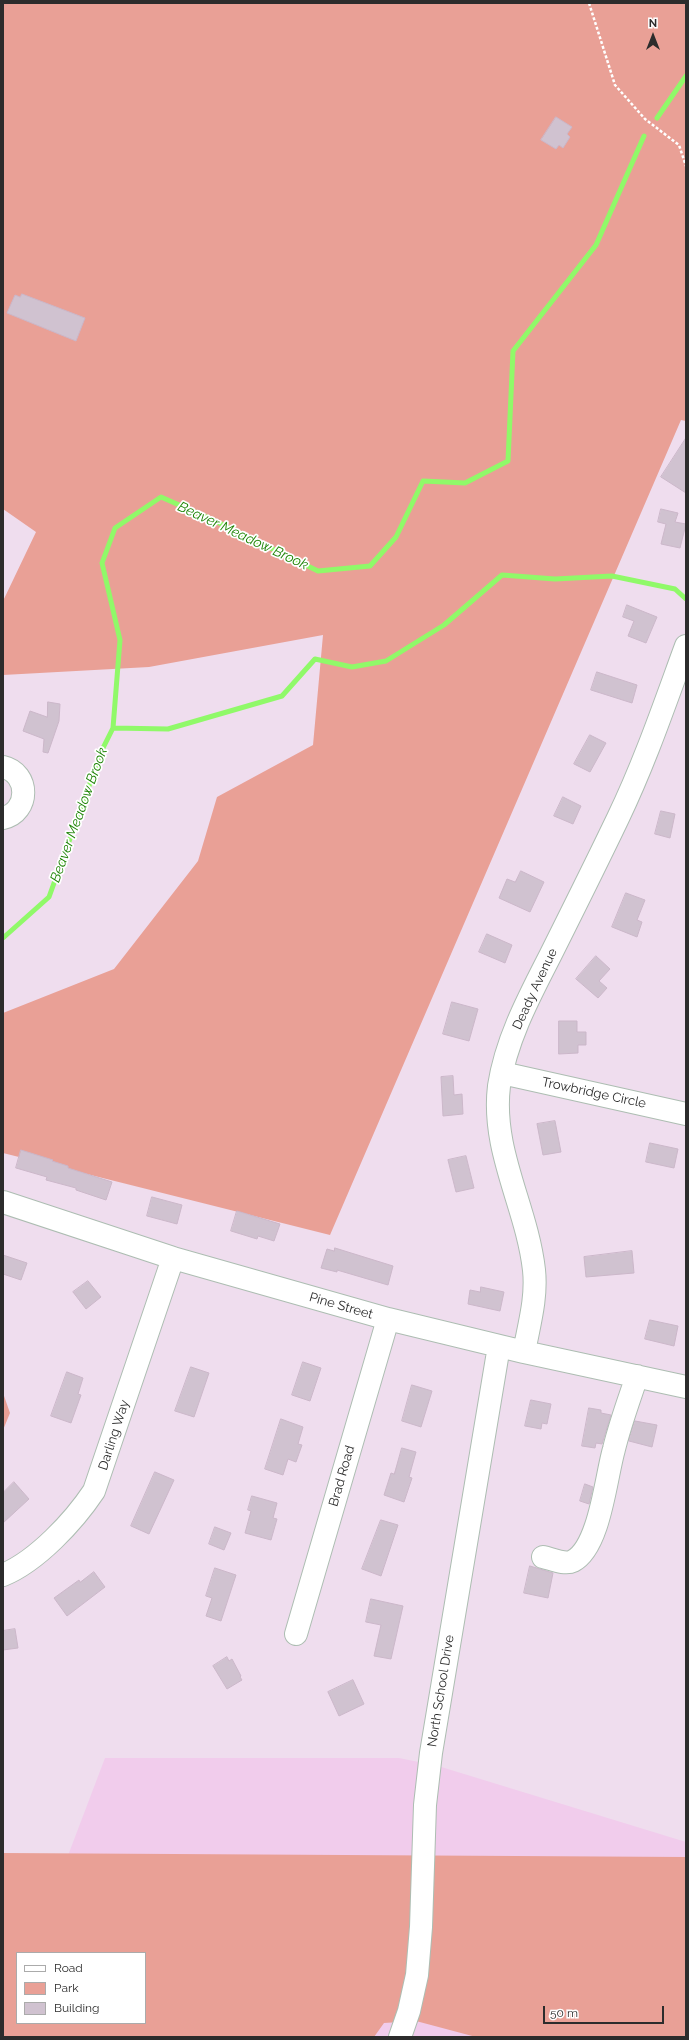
<!DOCTYPE html>
<style>
body{margin:0}
#map{position:relative;width:689px;height:2040px;overflow:hidden;background:#efddee;font-family:Raleway,sans-serif}
canvas{display:block}
.frame{position:absolute;inset:0;border:4px solid #2c2c2c;pointer-events:none}
.legend{position:absolute;left:16px;top:1952px;width:130px;height:72px;box-sizing:border-box;background:#fff;border:1px solid #ababab;margin:0;padding:5px 7px;list-style:none;font-size:12px;color:#2c2c2c}
.legend li{display:flex;align-items:center;gap:8px;height:20px}
.legend b{width:20px;border:1px solid #ababab}
.north{position:absolute;left:633px;top:16px;width:40px;height:40px;-webkit-text-stroke:3px #fff;paint-order:stroke;rotate:0deg;font-size:11px;font-weight:700;line-height:16px;text-align:center;color:#2c2c2c}
.north::after{content:'';display:block;margin:auto;width:14px;height:18px;background:#2c2c2c;clip-path:polygon(50% 0,100% 100%,50% 72%,0 100%)}
.scale{position:absolute;left:543px;top:2006px;width:121px;height:18px;box-sizing:border-box;border:2px solid #2c2c2c;border-top:0;padding-left:5px;font-size:12px;line-height:14px;white-space:nowrap;color:#2c2c2c;-webkit-text-stroke:3px #fff;paint-order:stroke}
</style>
<div id="map">
<canvas width="689" height="2040"></canvas>
<div class="frame"></div>
<ul class="legend">
<li><b style="height:5px;background:#fff"></b>Road</li>
<li><b style="height:11px;background:#e9a096"></b>Park</li>
<li><b style="height:11px;background:#d0c2d0"></b>Building</li>
</ul>
<div class="north">N</div>
<div class="scale">50 m</div>
</div>
<script>
const ctx = document.querySelector('canvas').getContext('2d');
ctx.lineJoin = 'round';
function fillPath(path, color) { ctx.fillStyle = color; ctx.fill(path, 'evenodd'); }
function strokePath(path, color, width, dash) { ctx.strokeStyle = color; ctx.lineWidth = width; ctx.lineCap = dash ? 'butt' : 'round'; ctx.setLineDash(dash || []); ctx.stroke(path); }
function drawText(font, color, halo, rows, align = 'center') {
  ctx.font = font + ' Raleway,sans-serif'; ctx.lineWidth = 3.5; ctx.setLineDash([]); ctx.textBaseline = 'middle'; ctx.strokeStyle = halo; ctx.fillStyle = color; for (const [text, x, y, turn = 0] of rows) {
    ctx.save(); ctx.translate(x, y); ctx.rotate((+turn || 0) * Math.PI / 180); ctx.textAlign = isNaN(turn) ? turn : align; if (halo) ctx.strokeText(text, 0, 0); ctx.fillText(text, 0, 0); ctx.restore();
  }
}
fillPath(new Path2D(`
 M105,1758H399L438,1766L686,1842V2037H3L17,2023H145V1953H31Z`), '#f1ccec');
fillPath(new Path2D(`
 M3,3H686V421L681,420L330,1235L3,1153V1013L114,969L198,861L217,797L313,745L323,635L149,667L3,675V601L36,532L3,509Z
 M3,1393L10,1413L3,1430Z
 M3,1853L686,1857V2037H476L416,2021L384,2023L374,2037H3ZM17,1953H145V2023H17Z`), '#e9a096');
strokePath(new Path2D(`
 M657,118L686,76
 M113,728L168,729L282,696L315,659L352,667L386,661L444,625L502,575L555,579L612,576L675,589L686,599
 M3,938L49,897L102,750L113,728L120,640L102,563L115,528L161,497L211,519L318,571L370,566L396,537L423,481L465,483L508,461L513,351L596,245L644,136`), '#90f969', 5);
const building = new Path2D(`
 M556,117L572,127L567,134L570,137L563,148L559,145L556,149L541,140Z
 M22,294L85,318L76,341L7,313L15,295L20,297Z
 M686,438V493L661,477Z
 M661,509L678,513L675,522L686,524L680,548L661,544L666,524L658,522Z
 M627,605L657,617L646,643L628,636L634,621L623,617Z
 M597,672L637,685L632,703L591,690Z
 M48,702L60,704L59,721L48,753L43,752L44,739L23,731L30,711L47,717Z
 M590,735L606,743L590,772L574,764Z
 M563,797L581,806L573,824L554,816Z
 M661,811L675,814L670,838L655,834Z
 M521,871L544,882L530,912L499,898L507,879L515,882Z
 M626,893L645,900L637,920L642,922L637,937L612,927Z
 M487,934L512,945L505,963L479,952Z
 M596,956L610,969L599,981L607,988L598,998L576,979Z
 M452,1002L478,1009L469,1041L443,1034Z
 M559,1021H577V1032H586V1045H578V1053L559,1054Z
 M453,1076L454,1095L462,1094L463,1114L443,1116L441,1077Z
 M555,1121L561,1152L543,1155L537,1124Z
 M650,1143L678,1149L674,1168L646,1162Z
 M21,1150L53,1160L52,1161L68,1166V1168L112,1182L106,1200L76,1190V1188L46,1180L47,1177L16,1168Z
 M466,1156L474,1188L456,1192L448,1160Z
 M152,1197L182,1205L177,1224L147,1216Z
 M237,1211L280,1224L274,1241L258,1236L257,1239L231,1231Z
 M335,1248L393,1266L388,1285L337,1270V1272L321,1268L327,1249L334,1251Z
 M632,1251L634,1273L586,1277L584,1257Z
 M3,1255L27,1263L21,1280L3,1274Z
 M88,1281L101,1297L86,1309L73,1292Z
 M481,1287L504,1292L500,1311L468,1304L470,1290L480,1292Z
 M650,1320L678,1326L674,1346L645,1339Z
 M303,1362L321,1368L310,1401L292,1395Z
 M191,1367L209,1373L194,1417L175,1411Z
 M67,1372L83,1378L78,1394L81,1395L71,1423L51,1416Z
 M412,1385L432,1391L421,1427L402,1421Z
 M531,1400L551,1404L547,1424L542,1423L541,1429L525,1426Z
 M589,1408L601,1410V1413L611,1415L602,1444L596,1443L595,1448L582,1446Z
 M281,1419L303,1427L298,1444L302,1445L296,1462L288,1459L283,1475L265,1469Z
 M635,1421L657,1425L652,1447L629,1441Z
 M402,1448L416,1452L409,1477L412,1478L404,1502L384,1495L391,1473L394,1474Z
 M155,1472L174,1480L149,1534L131,1526Z
 M14,1482L29,1499L3,1523V1493Z
 M585,1484L593,1487L589,1504L580,1501Z
 M252,1496L277,1503L273,1518L277,1519L271,1540L245,1533L251,1511L248,1510Z
 M381,1520L398,1525L381,1576L362,1569Z
 M215,1527L231,1533L224,1550L209,1544Z
 M530,1566L553,1573L548,1598L524,1593Z
 M215,1568L236,1575L221,1621L206,1616L212,1598L206,1596Z
 M94,1572L105,1587L67,1616L54,1598L79,1580L80,1582Z
 M371,1599L403,1606L391,1659L374,1656L381,1625L366,1622Z
 M15,1629L18,1648L3,1650V1631Z
 M227,1657L229,1661L232,1659L241,1676L240,1677L242,1680L227,1689L213,1666Z
 M353,1680L364,1704L339,1716L328,1692Z`);
fillPath(building, '#d0c2d0');
strokePath(building, '#cbb7c9', 1);
const minor = new Path2D(`
 M3,767C30,773 30,812 3,818
 M502,1073L686,1114
 M3,1202L173,1258L388,1319L524,1352L686,1387
 M524,1352C529,1325 537,1298 534,1270C527,1207 491,1151 499,1086C506,1040 529,997 550,956C573,910 596,864 618,818C645,762 665,703 686,646
 M543,1557C552,1559 565,1565 573,1561C600,1547 606,1476 614,1449C620,1424 629,1400 637,1376
 M3,1575C37,1561 74,1521 94,1491L173,1258
 M296,1634L388,1319
 M400,2037L409,2011L417,1975L421,1927L425,1805L431,1753L499,1346`);
strokePath(minor, '#adbdb2', 24);
strokePath(new Path2D(`
 M589,3L615,85L645,119L679,145L686,166`), '#fff', 2.5, [3, 2]);
strokePath(minor, '#fff', 22);
drawText('13px', '#2c2c2c', '#fff', [
 ["Deady Avenue",535,989,-65],
 ["Trowbridge Circle",594,1093,12],
 ["Pine Street",341,1306,16],
 ["Darling Way",114,1435,-72],
 ["Brad Road",342,1476,-74],
 ["North School Drive",441,1691,-81]
]);
drawText('italic 14px', '#1e8406', '#fff', [
 ["Beaver Meadow Brook",243,536,25],
 ["Beaver Meadow Brook",79,815,-70]
]);
</script>
